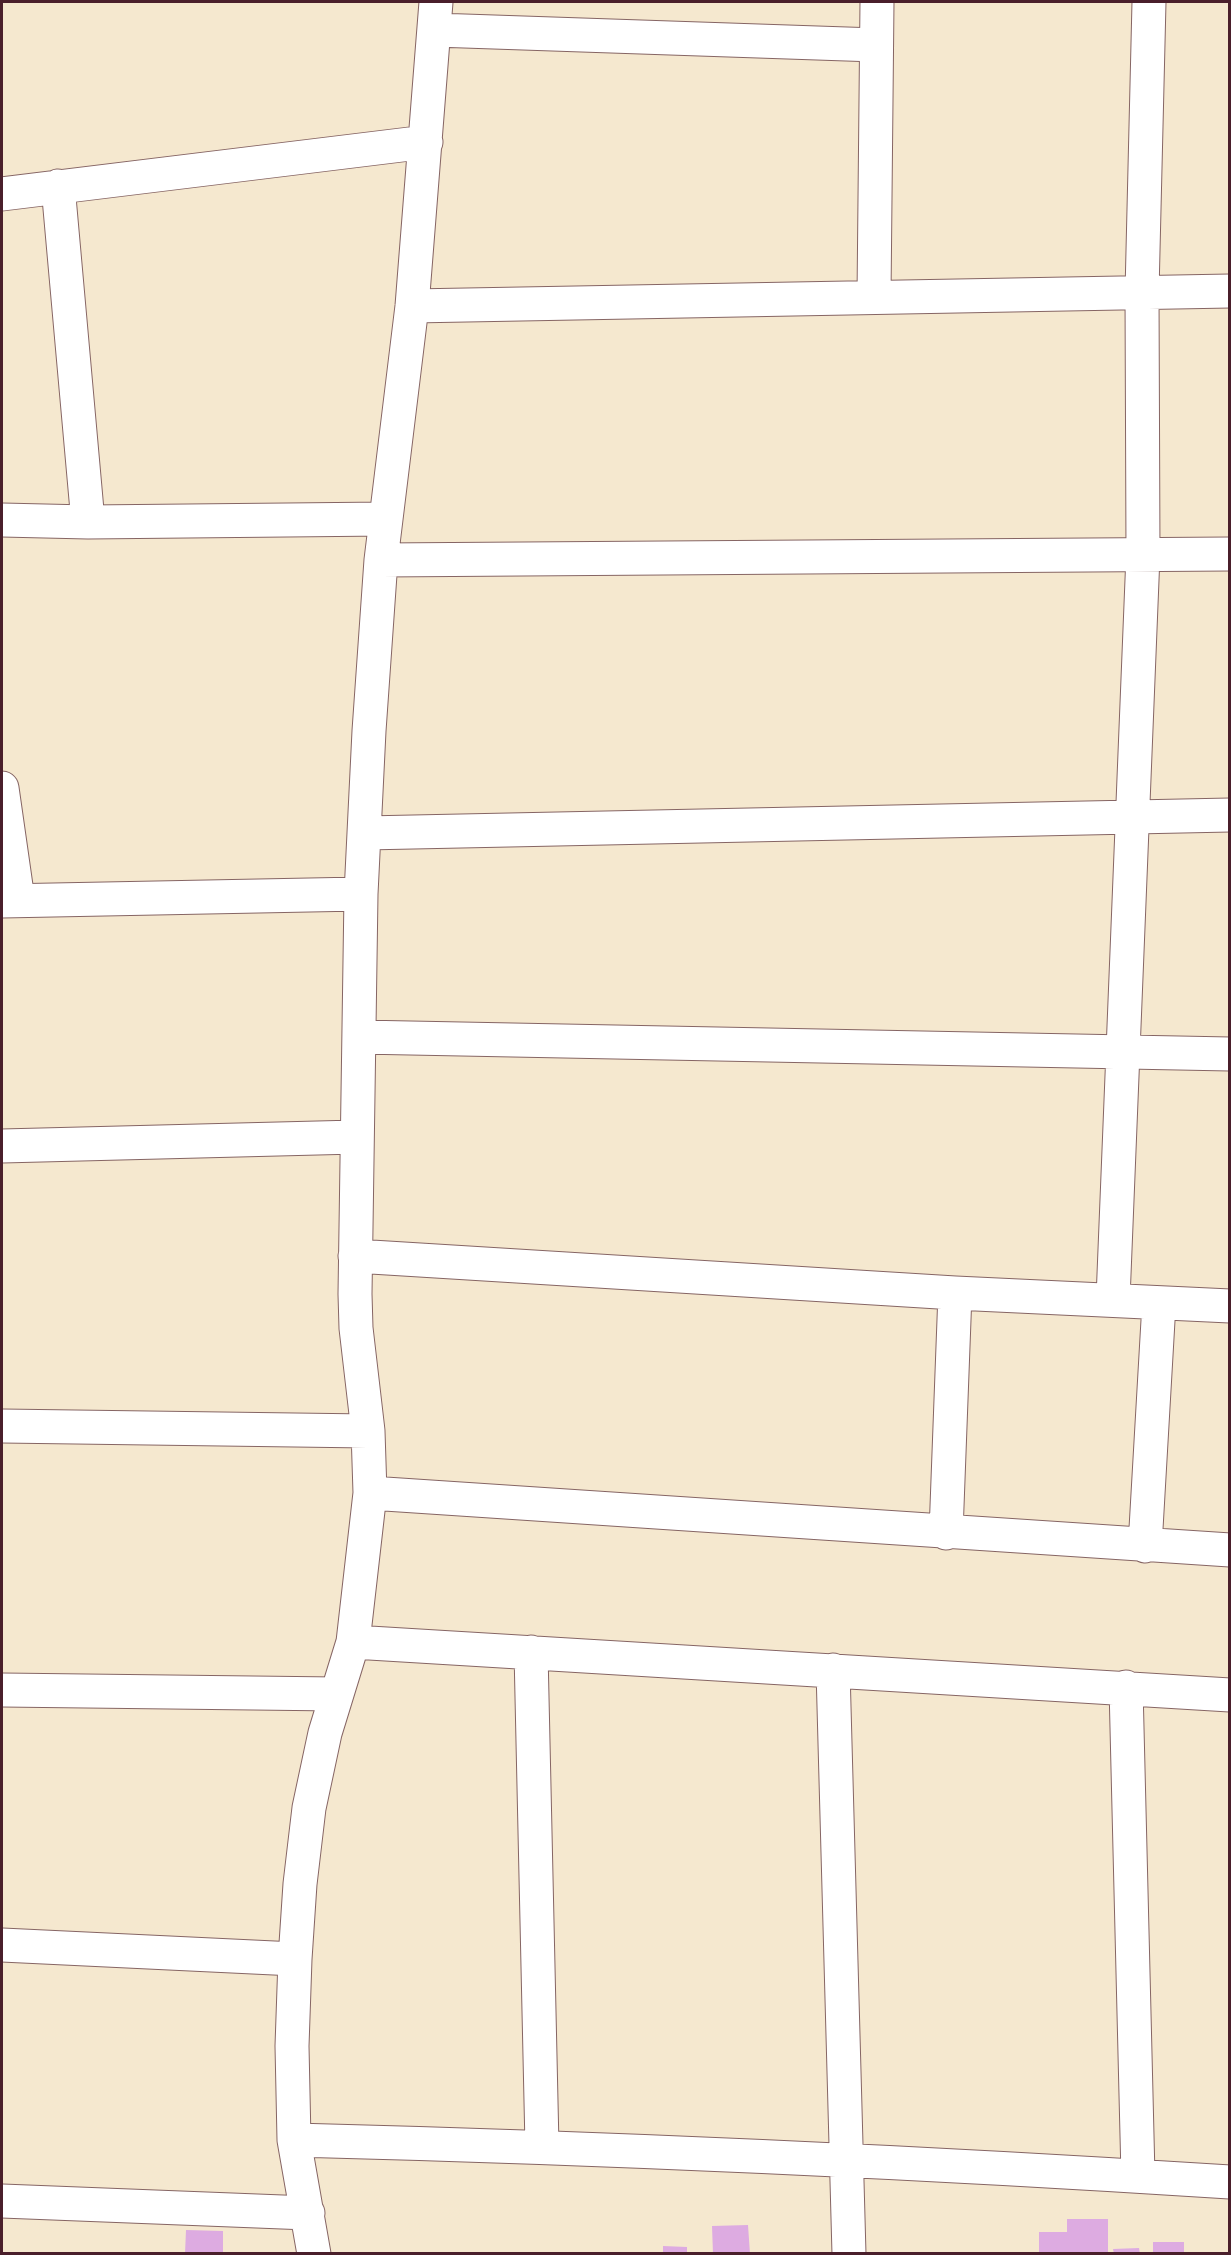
<!DOCTYPE html>
<style>
body{margin:0}
#map{position:relative;width:1231px;height:2255px;overflow:hidden;background:#f5e8cf;font-family:"Shantell Sans",sans-serif}
canvas{display:block}
.frame{position:absolute;inset:0;border:3px solid #4a1f2b;pointer-events:none}
</style>
<div id="map">
<canvas width="1231" height="2255"></canvas>
<div class="frame"></div>
</div>
<script>
const ctx = document.querySelector('canvas').getContext('2d');
ctx.lineJoin = 'round';
function fillPath(path, color) { ctx.fillStyle = color; ctx.fill(path, 'evenodd'); }
function strokePath(path, color, width, dash) { ctx.strokeStyle = color; ctx.lineWidth = width; ctx.lineCap = dash ? 'butt' : 'round'; ctx.setLineDash(dash || []); ctx.stroke(path); }
fillPath(new Path2D(`
 M1067,2219H1108V2254H1039V2232H1067Z
 M748,2225L750,2254H713L712,2226Z
 M186,2230L223,2231V2254H185Z
 M1153,2242H1184V2254H1153Z
 M663,2246L687,2247V2254H663Z
 M1139,2248L1140,2254H1114L1113,2249Z`), '#ddabe1');
const minor = new Path2D(`
 M435,30L876,45
 M58,186L88,522
 M2,194L426,142
 M874,296L877,2
 M412,306L1230,291
 M2,520L88,522L386,519
 M381,560L1230,554
 M2,788L18,900
 M365,833L1230,815
 M2,901L361,894
 M359,1037L1230,1054
 M2,1146L357,1137
 M355,1256L955,1293L1230,1306
 M1113,1299L1143,555L1142,292L1149,2
 M2,1426L368,1431
 M370,1493L1230,1550
 M946,1533L955,1293
 M1145,1546L1159,1303
 M353,1642L1230,1695
 M531,1652L542,2146
 M833,1670L849,2254
 M1126,1687L1138,2176
 M2,1690L337,1694
 M2,1945L295,1959
 M294,2140C606,2148 918,2162 1230,2182
 M2,2201L308,2213
 M314,2254L294,2140L292,2046L295,1959L300,1884L309,1808L325,1733L353,1642L370,1493L368,1431L356,1328L355,1294L361,894L369,731L381,560L412,306L436,2`);
strokePath(minor, '#866564', 35);
strokePath(minor, '#fff', 33);
</script>
